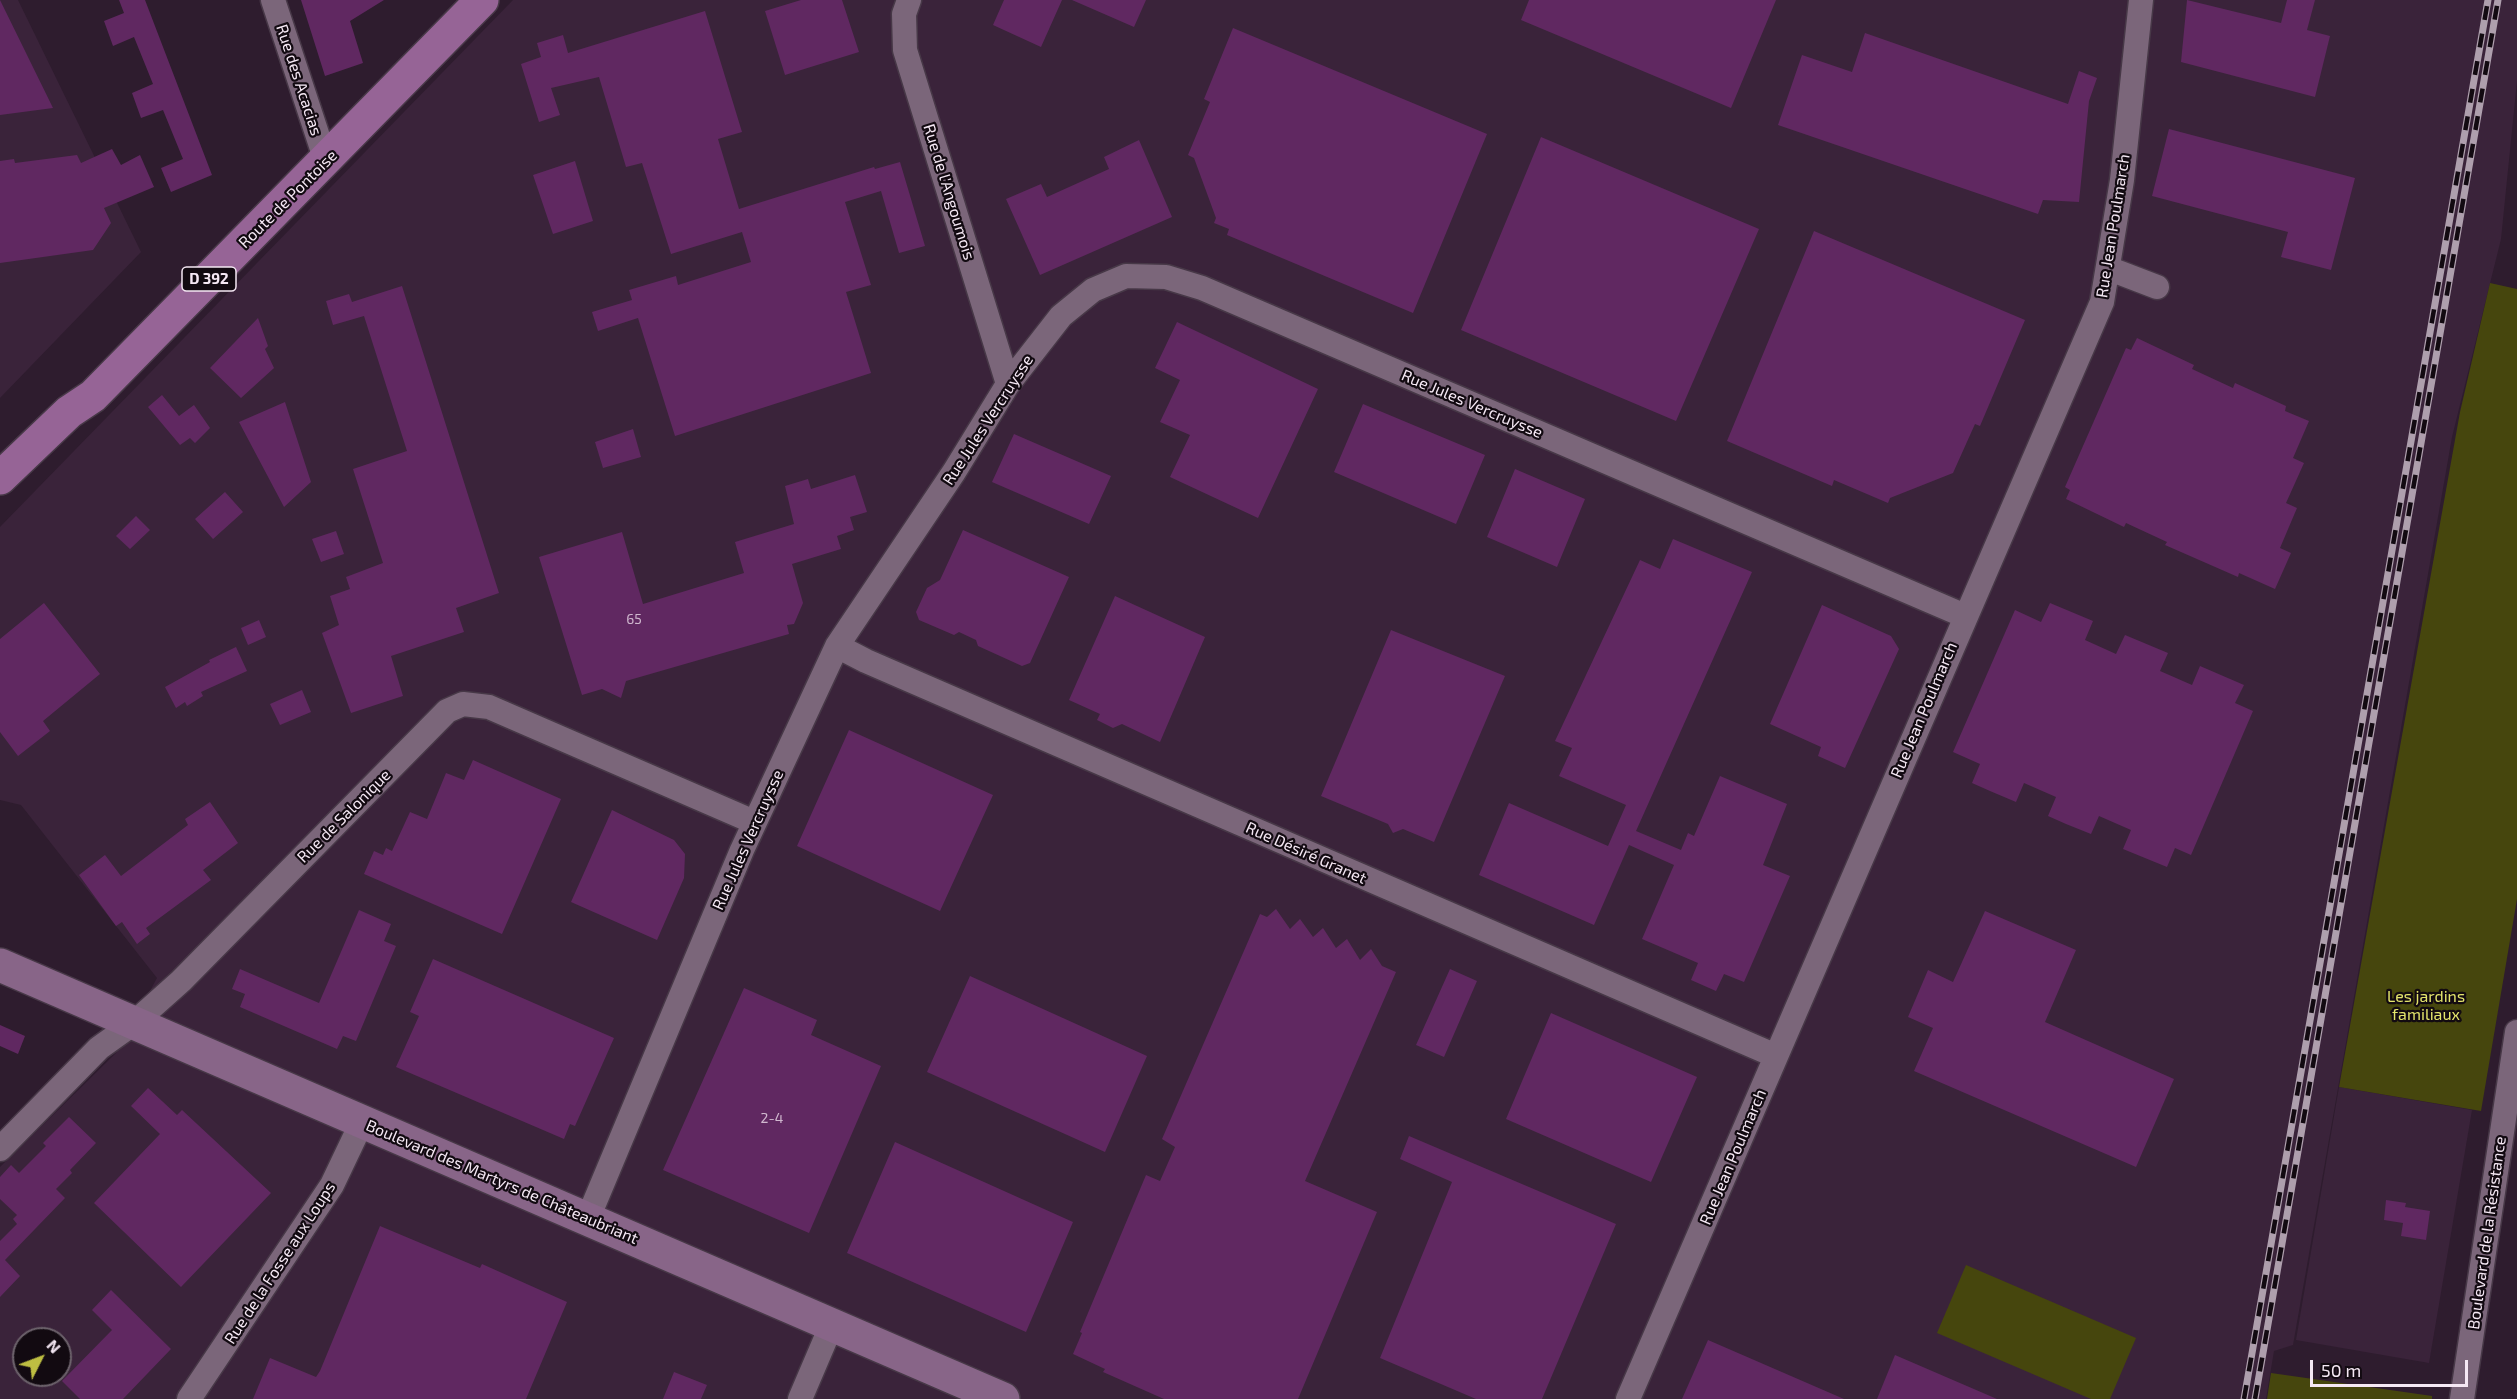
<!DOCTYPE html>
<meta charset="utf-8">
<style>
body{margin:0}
#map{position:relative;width:2517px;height:1399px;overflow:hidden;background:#2e1c2e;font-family:"Exo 2",sans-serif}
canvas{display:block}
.north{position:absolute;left:12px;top:1327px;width:60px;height:60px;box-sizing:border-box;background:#120a11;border:2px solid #6d636c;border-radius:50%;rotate:48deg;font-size:16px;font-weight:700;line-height:24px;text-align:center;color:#f5e8f4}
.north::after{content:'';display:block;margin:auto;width:21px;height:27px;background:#bebe42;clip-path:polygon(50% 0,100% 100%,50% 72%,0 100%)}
.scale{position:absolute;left:2310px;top:1360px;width:158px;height:27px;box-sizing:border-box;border:3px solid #f5e8f4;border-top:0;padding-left:8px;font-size:18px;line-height:21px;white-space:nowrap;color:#f5e8f4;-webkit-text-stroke:4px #120a11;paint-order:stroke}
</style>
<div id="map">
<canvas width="2517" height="1399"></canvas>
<div class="north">N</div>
<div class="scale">50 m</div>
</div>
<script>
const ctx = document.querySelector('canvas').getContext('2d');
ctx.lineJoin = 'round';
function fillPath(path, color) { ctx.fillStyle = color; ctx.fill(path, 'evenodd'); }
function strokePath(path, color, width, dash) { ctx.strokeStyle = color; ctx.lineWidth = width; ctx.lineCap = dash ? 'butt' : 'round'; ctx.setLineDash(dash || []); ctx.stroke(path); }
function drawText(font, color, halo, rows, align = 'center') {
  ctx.font = font + ' "Exo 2",sans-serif'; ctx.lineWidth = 4.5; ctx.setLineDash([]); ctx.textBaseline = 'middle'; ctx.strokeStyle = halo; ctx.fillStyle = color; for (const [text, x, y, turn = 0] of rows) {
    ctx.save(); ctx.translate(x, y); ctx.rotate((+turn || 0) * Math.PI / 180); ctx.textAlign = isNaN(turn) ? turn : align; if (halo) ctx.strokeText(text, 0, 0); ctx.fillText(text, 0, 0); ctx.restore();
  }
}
fillPath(new Path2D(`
 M0,0H18L141,252L0,398Z
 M513,0H2517V81L2501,239L2452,437L2293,1345L2274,1351L2266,1399H0V1167L116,1053L157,978L21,805L0,800V527ZM24,1339H60V1375H24Z
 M2339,1087L2472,1110L2429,1363L2296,1340Z`), '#3a233a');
fillPath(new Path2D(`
 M2490,283L2517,289V899L2481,1111L2339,1087L2460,412Z
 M1966,1265L2136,1338L2110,1399H2091L1937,1333Z
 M2271,1373L2432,1396V1399H2267Z`), '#46460d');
fillPath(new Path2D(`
 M0,0L53,108L0,115Z
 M119,0H145L212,175L171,192L161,168L183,159L163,110L141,118L132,93L153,84L134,37L113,46L104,21L124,13Z
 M301,0H384L350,21L363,63L325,76Z
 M801,0H842L859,52L785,75L765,11Z
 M1004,0H1062L1041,47L993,25Z
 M1072,0H1146L1134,27Z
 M1529,0H1776L1731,108L1521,20Z
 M2187,0L2281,23L2287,0H2315L2307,30L2330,36L2315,97L2181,62Z
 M705,11L742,132L718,139L739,209L874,167L875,169L900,162L925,246L899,253L881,191L845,202L871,285L846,292L871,373L675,436L638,318L598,331L592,312L632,300L629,290L676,276L678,285L751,262L742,232L671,254L642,163L626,167L599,77L551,88L560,115L539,122L521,64L541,57L537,43L563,35L568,53Z
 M1233,28L1487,134L1413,313L1227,235L1229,229L1214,223L1216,218L1194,158L1188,155L1210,102L1204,99Z
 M1865,33L2068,104L2079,71L2097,78L2089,101L2079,202L2043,200L2038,214L1778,125L1802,55L1852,72Z
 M2169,129L2355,178L2331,270L2281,257L2288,232L2152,196Z
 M1541,137L1759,229L1676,421L1461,330Z
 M1139,140L1172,217L1040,275L1006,199L1041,184L1047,197L1109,169L1104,157Z
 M112,149L121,165L140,155L154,187L104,208L111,223L93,250L0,263V161L14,159L15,163L77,155L81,163Z
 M575,161L593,221L553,234L533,175Z
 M1814,231L2025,320L1980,426L1975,424L1953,473L1890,498L1888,503L1834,480L1832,486L1727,441Z
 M402,286L499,593L456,608L464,632L391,656L403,696L351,713L322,633L339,625L330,596L350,589L346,577L383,563L353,469L407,451L364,316L333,325L326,301L349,294L352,302Z
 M258,318L268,346L265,349L274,368L241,398L210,368Z
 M1177,322L1318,389L1258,518L1170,477L1190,435L1160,422L1180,380L1155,368Z
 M2137,338L2194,365L2192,369L2233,388L2235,383L2286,406L2285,411L2309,421L2293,458L2304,463L2286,503L2297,508L2280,548L2291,553L2275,589L2239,573L2238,577L2165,545L2167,542L2126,523L2124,527L2066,499L2070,490L2065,487L2126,348L2131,350Z
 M162,395L179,416L194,405L210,428L195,443L190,438L180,445L148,407Z
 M285,402L311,482L284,507L239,422Z
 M1363,404L1485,455L1456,524L1334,472Z
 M633,429L641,457L603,468L595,442Z
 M1014,434L1111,476L1089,524L992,482Z
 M1515,469L1585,499L1557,567L1487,537Z
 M855,475L867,512L850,517L854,530L837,536L841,549L792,564L803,603L794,624L787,625L789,634L626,681L621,698L602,689L582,695L539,557L622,532L643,604L744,573L735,542L794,524L785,486L808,479L811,489Z
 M225,492L243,512L213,539L195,519Z
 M136,516L150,530L130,549L116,536Z
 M963,530L1069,577L1030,663L1022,666L978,646L976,640L959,632L954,635L919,620L916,612L927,588L940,580Z
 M336,531L344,554L321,562L312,539Z
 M1673,539L1752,572L1636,831L1681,850L1688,833L1694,836L1720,776L1787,804L1763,865L1790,876L1744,982L1724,974L1716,991L1691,980L1698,963L1642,939L1674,865L1629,845L1594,925L1479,875L1509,803L1608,846L1626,805L1559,776L1572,748L1555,741L1640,560L1660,569Z
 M1115,596L1205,637L1160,742L1122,724L1113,728L1097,720L1100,714L1069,700Z
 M44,603L100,674L43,721L50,731L18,756L0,732V639Z
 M2050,603L2093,621L2085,640L2116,654L2125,635L2168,653L2160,671L2192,685L2200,666L2244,685L2235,703L2253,711L2191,855L2175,848L2167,867L2123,849L2131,830L2099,816L2091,834L2066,824L2048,816L2056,797L2024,783L2016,802L1990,791L1972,783L1980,764L1953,752L2015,610L2041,622Z
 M1822,605L1891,636L1899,649L1845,768L1818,756L1821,747L1770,724Z
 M259,620L266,637L248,645L241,628Z
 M1391,630L1505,676L1434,842L1403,829L1393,833L1388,824L1321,796Z
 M236,647L247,671L201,692L203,696L187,706L185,702L176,708L165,687L210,662L209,660Z
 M302,690L311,712L280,725L270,704Z
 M849,730L993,795L940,911L797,846Z
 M473,760L561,799L502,934L364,874L374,851L383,855L386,848L392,851L410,812L427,819L446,773L464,780Z
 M210,802L238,843L203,870L211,880L146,928L150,934L137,944L122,922L116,926L79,875L105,855L121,876L188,825L185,819Z
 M612,810L674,840L685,854L684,878L657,940L571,902Z
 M1276,909L1290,929L1300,919L1313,937L1323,928L1336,948L1347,939L1360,960L1371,949L1382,966L1396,972L1305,1181L1377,1212L1298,1399H1164L1103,1372L1105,1369L1073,1354L1082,1333L1080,1332L1146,1175L1160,1181L1175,1147L1162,1139L1260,914L1267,917Z
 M359,910L391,924L384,941L396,946L356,1041L343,1036L337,1049L240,1007L245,994L232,989L240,969L319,1003Z
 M1985,911L2076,950L2045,1022L2174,1079L2136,1167L1914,1071L1933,1028L1908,1017L1928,970L1953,982Z
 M433,959L614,1038L575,1126L570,1124L564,1139L396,1067L419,1016L410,1012Z
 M1450,969L1477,981L1444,1057L1416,1045Z
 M970,976L1147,1056L1105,1152L927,1072Z
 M744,988L817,1020L811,1035L881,1066L809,1233L663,1170Z
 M1551,1013L1697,1077L1651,1182L1506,1119Z
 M0,1025L25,1036L18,1054L0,1046Z
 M148,1088L177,1115L182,1110L271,1193L181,1287L94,1203L160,1134L131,1106Z
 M69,1117L96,1143L70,1170L72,1173L56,1189L65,1198L5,1260L20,1276L0,1297V1241L17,1224L13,1219L17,1215L0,1199V1177L11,1165L19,1173L46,1146L43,1143Z
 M1409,1136L1616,1224L1542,1399H1476L1380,1358L1452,1182L1400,1159Z
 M895,1142L1073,1222L1026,1332L847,1253Z
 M2386,1200L2406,1203L2405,1207L2430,1211L2426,1240L2401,1236L2403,1223L2384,1220Z
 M380,1226L480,1268L482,1264L567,1302L526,1399H253L270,1358L316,1377L320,1371Z
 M111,1290L171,1349L123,1399H80L62,1381L112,1330L92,1310Z
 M1708,1340L1844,1399H1682Z
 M1895,1355L1997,1399H1877Z
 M674,1372L707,1385L701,1399H663Z`), '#602861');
const street = new Path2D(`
 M273,0L326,161
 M909,0L904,14L905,50L1008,384
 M2110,269L2157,287
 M837,646L866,661L1776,1056
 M0,1149L99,1048L134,1023L181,981L447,711L463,704L489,707L754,822
 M588,1218L742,850L837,646L954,472L1008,384L1061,316L1093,290L1126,276L1166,277L1202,288L1965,616
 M189,1399L332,1185L362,1122
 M800,1399L832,1324
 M1628,1399L2102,302L2122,180L2141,0
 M2462,1399L2517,1032`);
const secondary = new Path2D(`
 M0,965L1003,1399`);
const primary = new Path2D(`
 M0,478L69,412L93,396L482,0`);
strokePath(street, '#473847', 27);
strokePath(secondary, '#473847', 36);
strokePath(primary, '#473847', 36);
strokePath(street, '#7b667a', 24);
strokePath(secondary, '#886588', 33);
strokePath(primary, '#966496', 33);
const rail = new Path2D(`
 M2244,1399L2488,0
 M2255,1399L2498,0`);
strokePath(rail, '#ae9fad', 7);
strokePath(rail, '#120a11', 4.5, [14]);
drawText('14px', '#d0b8cf', null, [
 ["65",634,619],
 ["2-4",772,1118]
]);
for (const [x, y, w] of [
 [209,279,54]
]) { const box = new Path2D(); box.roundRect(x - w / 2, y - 12, w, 24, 4.5); ctx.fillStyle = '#120a11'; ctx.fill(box); strokePath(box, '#f5e8f4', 1.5); }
drawText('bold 15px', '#f5e8f4', null, [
 ["D 392",209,279]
]);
drawText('16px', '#f5e8f4', '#120a11', [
 ["Rue des Acacias",299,80,72],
 ["Rue de l'Angoumois",949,192,73],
 ["Route de Pontoise",288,199,-45],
 ["Rue Jean Poulmarch",2113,226,-81],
 ["Rue Jules Vercruysse",1472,404,23],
 ["Rue Jules Vercruysse",988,420,-57],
 ["Rue Jean Poulmarch",1924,710,-67],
 ["Rue de Salonique",344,816,-45],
 ["Rue Jules Vercruysse",748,840,-66],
 ["Rue Désiré Granet",1306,853,24],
 ["Rue Jean Poulmarch",1733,1157,-67],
 ["Boulevard des Martyrs de Châteaubriant",502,1182,23],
 ["Boulevard de la Résistance",2487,1233,-82],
 ["Rue de la Fosse aux Loups",280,1263,-57]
]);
drawText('16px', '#e4e56c', '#120a11', [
 ["Les jardins",2426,997],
 ["familiaux",2426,1015]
]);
</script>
